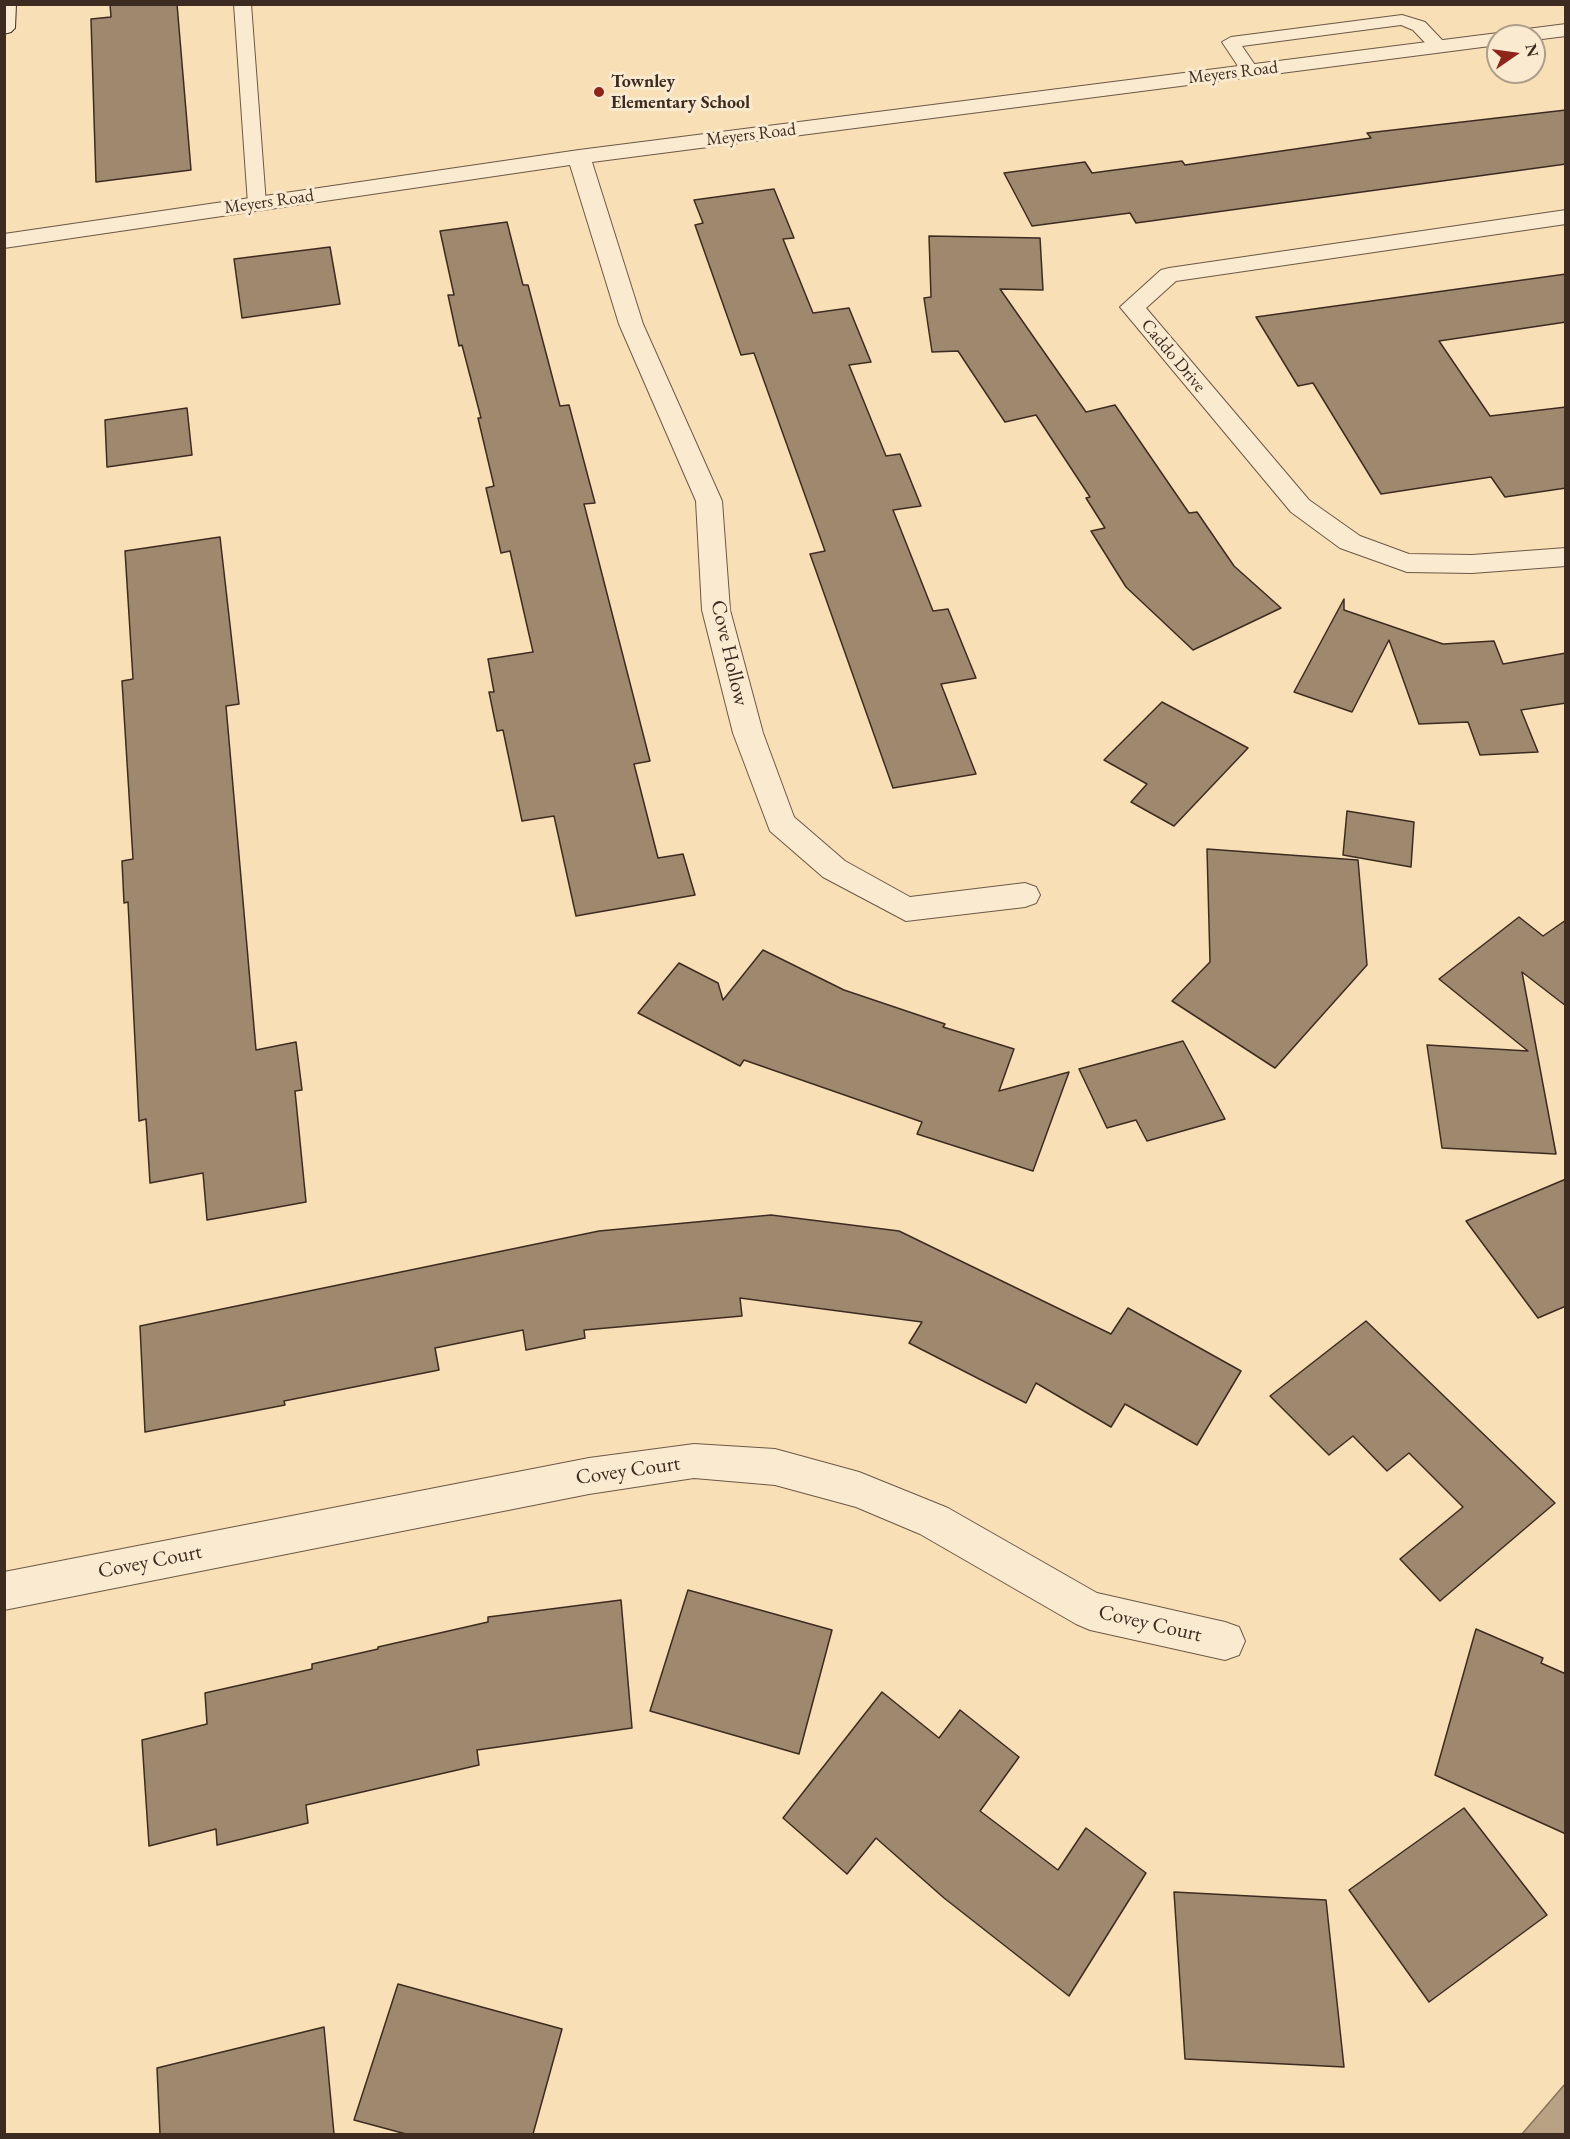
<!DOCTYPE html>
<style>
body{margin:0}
#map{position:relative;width:1570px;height:2139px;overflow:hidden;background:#f8dfb6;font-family:"EB Garamond",serif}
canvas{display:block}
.frame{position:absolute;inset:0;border:6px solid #3d2b21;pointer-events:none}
.north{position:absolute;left:1486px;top:24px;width:60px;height:60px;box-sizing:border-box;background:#faead0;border:2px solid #ae9e8a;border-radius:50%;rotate:77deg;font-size:16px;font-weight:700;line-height:24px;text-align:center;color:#3d2b21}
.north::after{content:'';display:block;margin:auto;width:21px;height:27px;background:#8f2418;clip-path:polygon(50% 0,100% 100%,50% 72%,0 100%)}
</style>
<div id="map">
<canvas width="1570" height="2139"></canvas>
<div class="frame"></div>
<div class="north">N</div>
</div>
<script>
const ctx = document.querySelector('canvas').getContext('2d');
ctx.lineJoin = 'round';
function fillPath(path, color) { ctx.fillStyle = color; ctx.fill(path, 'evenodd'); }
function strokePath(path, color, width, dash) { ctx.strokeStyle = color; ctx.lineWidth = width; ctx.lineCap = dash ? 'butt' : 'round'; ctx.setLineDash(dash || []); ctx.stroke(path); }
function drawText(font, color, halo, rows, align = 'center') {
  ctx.font = font + ' "EB Garamond",serif'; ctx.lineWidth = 6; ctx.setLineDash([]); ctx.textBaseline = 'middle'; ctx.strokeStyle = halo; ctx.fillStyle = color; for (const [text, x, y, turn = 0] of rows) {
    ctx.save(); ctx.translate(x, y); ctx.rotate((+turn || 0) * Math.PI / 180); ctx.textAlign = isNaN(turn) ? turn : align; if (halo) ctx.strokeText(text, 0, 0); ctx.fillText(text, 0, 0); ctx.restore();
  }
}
const water = new Path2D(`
 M1565,2084V2134H1522Z`);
fillPath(water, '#b8a283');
strokePath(water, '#87725c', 1.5);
const building = new Path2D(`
 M110,4H177L191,170L96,182L91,19L111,17Z
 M1566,110V164L1136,223L1130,213L1032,226L1004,173L1085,162L1092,173L1182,161L1185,165L1371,138L1367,133Z
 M774,189L794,238L783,239L813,313L849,308L871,362L849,365L886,456L900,454L921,506L893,510L933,611L948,609L976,678L941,684L976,774L893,788L810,554L825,551L754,353L741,355L695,225L703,223L694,200Z
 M507,222L523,285H528L560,406L569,405L595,503L584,504L650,761L634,764L658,858L683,854L695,895L576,916L554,816L522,821L503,730L497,731L489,692H494L488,659L533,652L510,551L501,553L486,488L494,486L478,418H481L462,345L459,346L448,295H454L440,231Z
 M929,236L1040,238L1043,290L1000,289L1086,412L1115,405L1189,513L1197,512L1234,566L1281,608L1193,650L1126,587L1091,531L1105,528L1086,498L1090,497L1036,415L1005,422L958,351L932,352L924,298L931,297Z
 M330,247L340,304L242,318L234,259Z
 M1566,274V322L1439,341L1490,416L1566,407V488L1505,497L1491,477L1381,494L1313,383L1298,386L1256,317Z
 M187,408L192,455L107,467L105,420Z
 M220,537L239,704L226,706L256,1050L296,1042L302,1090L295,1091L306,1202L207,1220L203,1173L150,1183L146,1119L139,1121L128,902L124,903L122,861L133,859L122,681L133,679L125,551Z
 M1344,599V610L1443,644L1494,641L1503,664L1566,653V703L1521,710L1538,752L1480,755L1468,722L1419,724L1389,640L1352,712L1294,692Z
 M1162,702L1248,748L1174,826L1131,802L1147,784L1104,760Z
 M1347,811L1414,822L1411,867L1343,855Z
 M1207,849L1358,860L1367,965L1275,1068L1172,1001L1210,962Z
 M1519,917L1543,936L1566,920V1006L1522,972L1556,1154L1442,1148L1427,1045L1528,1051L1439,979Z
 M763,950L844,990L945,1024L943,1027L1014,1049L999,1091L1069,1072L1033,1171L917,1134L922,1122L744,1060L740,1066L638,1013L679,963L718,983L723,1000Z
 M1183,1041L1225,1119L1147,1141L1136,1120L1107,1128L1079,1069Z
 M1566,1179V1306L1538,1318L1466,1221Z
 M771,1215L899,1231L1111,1334L1128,1308L1241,1371L1197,1445L1125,1404L1111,1427L1036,1383L1026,1403L909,1343L922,1322L740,1298L742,1316L584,1330L585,1338L526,1350L523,1330L435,1348L439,1370L284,1401L285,1405L145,1432L140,1326L599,1231Z
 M1366,1321L1555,1503L1440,1601L1400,1559L1463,1507L1409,1453L1387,1471L1353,1436L1329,1455L1270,1396Z
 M688,1590L832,1630L799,1754L650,1711Z
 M621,1600L632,1728L477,1750L479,1765L306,1805L308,1823L217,1845L216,1829L149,1846L142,1740L207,1724L205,1693L312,1669V1664L378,1649V1647L488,1622V1617Z
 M1476,1629L1543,1658L1541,1663L1566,1674V1834L1435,1775Z
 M882,1692L939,1738L960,1710L1019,1757L980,1811L1058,1870L1086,1828L1146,1873L1069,1996L944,1898L876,1838L847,1874L783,1818Z
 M1464,1808L1547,1915L1429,2002L1349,1890Z
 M1174,1892L1326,1900L1344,2067L1185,2059Z
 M398,1984L562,2029L533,2134H406L354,2120Z
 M324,2027L334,2134H160L157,2068Z`);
fillPath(building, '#9e896e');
strokePath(building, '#3d2b21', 1.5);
const lane = new Path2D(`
 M234,4H251L266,204L257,210L248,204Z
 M1402,15L1425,22L1444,42L1447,46L1444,50H1432L1413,30L1401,25L1242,46L1259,71L1250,76L1244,75L1222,42L1231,37Z`);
const street = new Path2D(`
 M1566,24V36L1534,40V36H1508L1512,32L1519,30Z
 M1498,33L1507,36H1498V45L592,162L643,324L722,501L730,610L763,733L794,817L845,861L910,897L1025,883L1036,887L1040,895L1036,903L1025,907L906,921L823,877L770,831L733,733L702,610L696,501L619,324L570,165L4,248V234L579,150Z
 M1566,210V224L1176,281L1146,308L1309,500L1360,536L1409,554L1472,555L1566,548V566L1472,573L1407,572L1340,548L1291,512L1120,307L1161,270L1169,268Z
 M694,1444L775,1449L859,1472L948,1508L1097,1593L1225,1622L1239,1627L1245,1641L1239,1655L1225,1660L1090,1630L1076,1624L920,1534L856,1507L775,1485L694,1478L589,1494L4,1610V1572L589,1458Z`);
const secondary = new Path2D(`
 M4,4H16L15,28L11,32L4,34Z`);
strokePath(lane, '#6c5846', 2);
strokePath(street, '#6c5846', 2);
strokePath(secondary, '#3d2b21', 2);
fillPath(lane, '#faead0');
fillPath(street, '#faead0');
fillPath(secondary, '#faead0');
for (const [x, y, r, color] of [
 [599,92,6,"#8f2418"]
]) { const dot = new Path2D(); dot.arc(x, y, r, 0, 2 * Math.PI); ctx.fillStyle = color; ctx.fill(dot); strokePath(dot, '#faead0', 2); }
drawText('18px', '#3d2b21', '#faead0', [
 ["Meyers Road",1233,73,-7],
 ["Meyers Road",751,135,-7],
 ["Meyers Road",269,202,-8],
 ["Caddo Drive",1173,356,50]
]);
drawText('bold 18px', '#3d2b21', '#faead0', [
 ["Townley",611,82],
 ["Elementary School",611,103]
], 'left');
drawText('21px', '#3d2b21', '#faead0', [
 ["Cove Hollow",729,653,77],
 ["Covey Court",628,1471,-8],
 ["Covey Court",150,1562,-11],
 ["Covey Court",1150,1624,13]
]);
</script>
